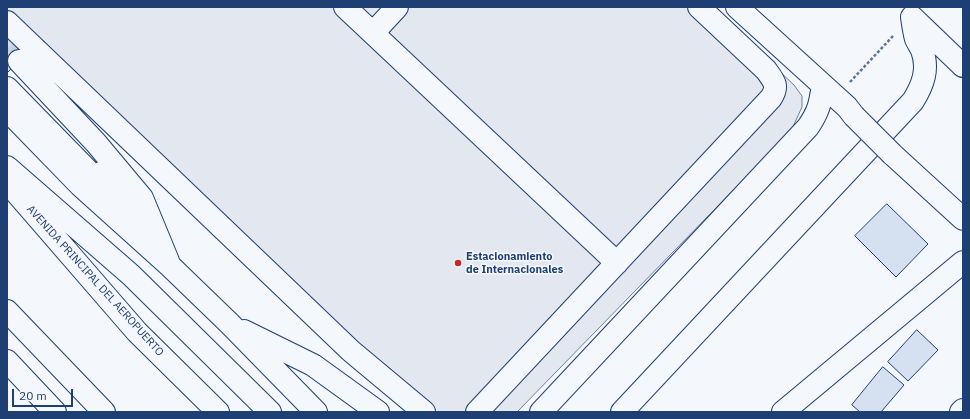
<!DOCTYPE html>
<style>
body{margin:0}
#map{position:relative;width:970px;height:419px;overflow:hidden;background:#f4f7fb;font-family:"IBM Plex Sans",sans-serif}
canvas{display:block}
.frame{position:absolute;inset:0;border:8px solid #1d3f73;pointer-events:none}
.scale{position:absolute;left:12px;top:389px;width:61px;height:18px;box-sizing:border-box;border:2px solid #1d3f73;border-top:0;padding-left:5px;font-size:12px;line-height:14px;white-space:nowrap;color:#1d3f73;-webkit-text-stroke:3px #f4f7fb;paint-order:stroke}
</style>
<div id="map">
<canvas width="970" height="419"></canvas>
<div class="frame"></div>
<div class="scale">20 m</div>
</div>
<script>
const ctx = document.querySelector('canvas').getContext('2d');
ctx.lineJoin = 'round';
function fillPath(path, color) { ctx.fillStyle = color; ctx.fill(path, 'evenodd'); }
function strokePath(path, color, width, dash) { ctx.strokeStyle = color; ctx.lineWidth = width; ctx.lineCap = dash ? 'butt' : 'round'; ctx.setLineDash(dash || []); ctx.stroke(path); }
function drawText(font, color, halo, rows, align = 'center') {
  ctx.font = font + ' "IBM Plex Sans",sans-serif'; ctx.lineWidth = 3; ctx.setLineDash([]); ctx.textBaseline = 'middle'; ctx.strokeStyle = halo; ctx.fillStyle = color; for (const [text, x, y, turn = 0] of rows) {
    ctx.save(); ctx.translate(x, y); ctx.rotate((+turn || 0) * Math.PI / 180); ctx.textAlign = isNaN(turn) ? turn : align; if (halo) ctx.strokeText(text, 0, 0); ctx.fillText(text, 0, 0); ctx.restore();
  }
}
const parking = new Path2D(`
 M7,7H711L794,85L802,96V107L791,131L517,412H413L7,25Z`);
fillPath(parking, '#e3e8f0');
strokePath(parking, '#687fa3', 1);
const building = new Path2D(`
 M7,26L31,49L7,73Z
 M887,204L928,244L896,277L855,236Z
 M917,330L938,350L908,381L888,362Z
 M883,367L904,385L881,412H860L852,405Z`);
fillPath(building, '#d5e0f0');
strokePath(building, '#1d3f73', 1);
strokePath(new Path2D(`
 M7,49L19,61`), '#c9d2e0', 22, [22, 11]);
const minor = new Path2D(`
 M345,7L617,263
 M737,7L847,107L854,116
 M912,17L963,66
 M7,22L351,351L424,412
 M373,33L397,7
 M19,61L96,143L142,198L168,261
 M7,88L90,173L108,194
 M7,110L80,185L170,266L229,323L316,412
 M892,154L963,219
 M7,167L131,275L270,412
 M103,172L146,232
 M7,182L137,332L218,412
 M244,331L313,365L378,412
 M477,412L771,98C779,86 774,81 766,70L699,7
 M541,412L808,127C819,111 820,104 823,85
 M622,412L913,101C923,85 929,69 922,50C920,46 918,43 916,39C914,32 913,24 912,17
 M783,412L963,262
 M961,412L963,410`);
const major = new Path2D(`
 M7,311L104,412
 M7,361L55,412`);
strokePath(minor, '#1d3f73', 24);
strokePath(major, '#1d3f73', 24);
strokePath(new Path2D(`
 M850,82L893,36`), '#5e769c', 2.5, [3, 2]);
strokePath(minor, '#f4f7fb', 22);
strokePath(major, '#f4f7fb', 22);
const minorBridge = new Path2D(`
 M854,116L892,154`);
strokePath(minorBridge, '#1d3f73', 24, []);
strokePath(minorBridge, '#f4f7fb', 22);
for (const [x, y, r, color] of [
 [458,263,4,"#c62828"]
]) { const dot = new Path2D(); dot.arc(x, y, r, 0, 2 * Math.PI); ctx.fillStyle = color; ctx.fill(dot); strokePath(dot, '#f4f7fb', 1.5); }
drawText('bold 11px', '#1d3f73', '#f4f7fb', [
 ["Estacionamiento",466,257],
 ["de Internacionales",466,270]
], 'left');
drawText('11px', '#1d3f73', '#f4f7fb', [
 ["AVENIDA PRINCIPAL DEL AEROPUERTO",95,281,48]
]);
</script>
